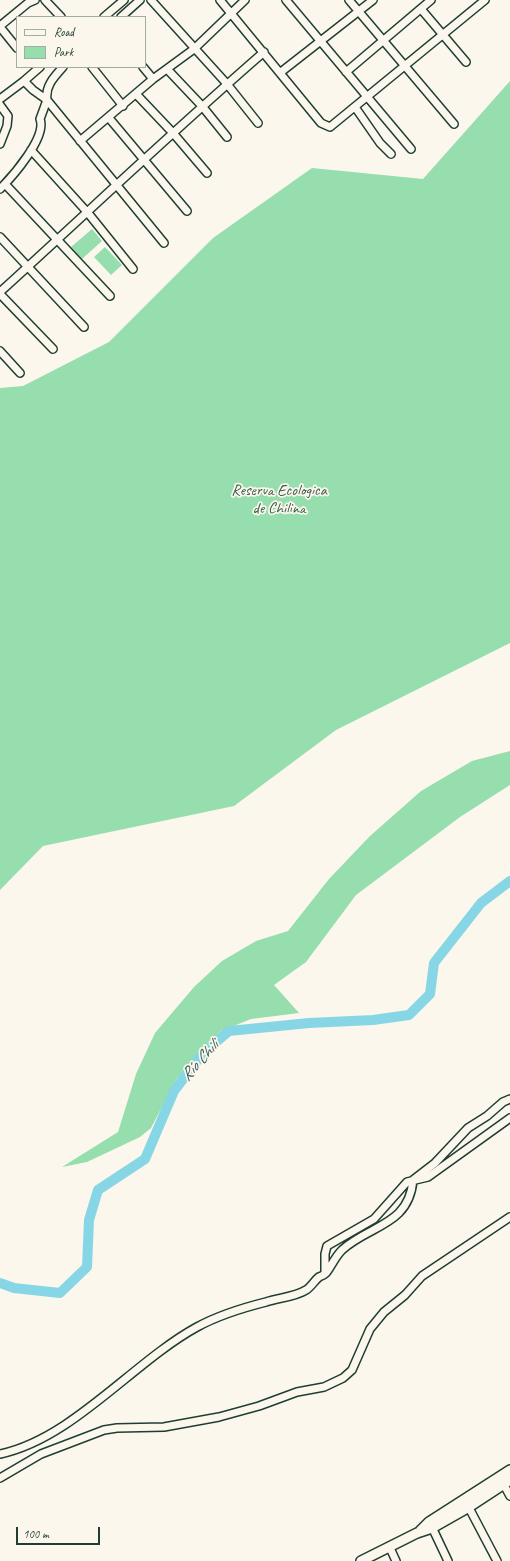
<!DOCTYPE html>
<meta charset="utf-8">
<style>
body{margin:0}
#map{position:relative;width:510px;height:1561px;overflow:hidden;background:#fbf7ec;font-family:Caveat,sans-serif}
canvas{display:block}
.legend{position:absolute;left:16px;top:16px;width:130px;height:52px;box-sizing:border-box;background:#fbf7ec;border:1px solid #a3ada2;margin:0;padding:5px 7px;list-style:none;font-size:12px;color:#1f3d34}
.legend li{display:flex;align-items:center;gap:8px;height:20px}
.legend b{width:20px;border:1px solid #a3ada2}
.scale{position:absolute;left:16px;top:1527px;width:84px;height:18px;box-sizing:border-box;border:2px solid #1f3d34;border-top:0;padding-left:5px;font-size:12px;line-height:14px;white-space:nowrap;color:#1f3d34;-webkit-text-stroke:3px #fbf7ec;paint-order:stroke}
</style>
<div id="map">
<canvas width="510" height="1561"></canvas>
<ul class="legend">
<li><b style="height:5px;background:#fbf7ec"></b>Road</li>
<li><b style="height:11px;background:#96dead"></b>Park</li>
</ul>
<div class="scale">100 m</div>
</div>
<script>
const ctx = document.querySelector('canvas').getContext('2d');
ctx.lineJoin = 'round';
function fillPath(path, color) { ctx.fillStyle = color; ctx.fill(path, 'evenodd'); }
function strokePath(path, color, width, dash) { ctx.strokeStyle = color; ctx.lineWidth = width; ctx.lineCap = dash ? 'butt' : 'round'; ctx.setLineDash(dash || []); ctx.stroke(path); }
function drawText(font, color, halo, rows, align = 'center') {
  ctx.font = font + ' Caveat,sans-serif'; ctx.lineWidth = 3.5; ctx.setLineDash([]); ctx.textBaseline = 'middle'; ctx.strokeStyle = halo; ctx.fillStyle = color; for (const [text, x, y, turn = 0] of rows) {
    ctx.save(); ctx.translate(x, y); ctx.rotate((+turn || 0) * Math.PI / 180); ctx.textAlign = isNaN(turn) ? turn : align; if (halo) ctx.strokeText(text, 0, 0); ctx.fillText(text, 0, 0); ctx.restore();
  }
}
fillPath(new Path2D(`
 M510,81V643L336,730L234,806L43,846L0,890V388L23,386L109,342L213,238L312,168L423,179Z
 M92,229L102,241L82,259L71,247Z
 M105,247L122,265L111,275L94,257Z
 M510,751V785L460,817L356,895L306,962L274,985L299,1013L251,1019L221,1031L176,1080L151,1128L140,1137L87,1162L62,1167L118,1132L136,1074L155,1033L194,987L222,961L256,941L288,931L329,879L370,836L421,791L472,761Z`), '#96dead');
strokePath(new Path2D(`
 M0,1283L14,1288L60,1293L87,1267L89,1220L98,1190L145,1159L174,1091L203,1053L229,1031L309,1023L373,1020L409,1015L430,994L434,963L481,903L510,881`), '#87d6e5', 10);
const street = new Path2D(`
 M45,0L61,17
 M151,0L227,84L258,123
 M220,0L321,123L330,127L485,0
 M286,0L411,149
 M349,0L454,124
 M421,9L466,62
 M104,17L124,0
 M121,17L140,0
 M0,26L28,3L35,0
 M0,27L17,48
 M63,67C54,77 45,86 47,100L164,243
 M92,67L123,106
 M143,67L153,79
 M167,69L202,106L227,137
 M281,72L373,0
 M346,72L431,0
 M136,94L173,133L207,173
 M0,99L24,81
 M0,105L8,116L7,126L0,144
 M355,107L380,143L391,154
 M109,118L187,211
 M80,141L153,79L194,49L245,0
 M31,150L88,213L133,269
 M5,184L110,296
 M0,189C13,176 47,137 40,119L47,100L33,90L24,81L40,67
 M0,237L84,327
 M0,292C88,212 174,130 264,52
 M0,294L53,349
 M0,351L20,373
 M325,1272V1254L327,1246L374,1219L407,1182L428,1177L510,1118
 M0,1454C72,1439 133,1362 197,1327C219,1315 242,1308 266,1302C278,1298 295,1297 306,1290C311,1287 314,1281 319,1277C322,1276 324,1275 326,1273C332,1265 335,1257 342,1250C369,1225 409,1226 413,1180L435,1163L468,1128L487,1116L503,1102L510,1099
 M0,1478L41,1454L104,1430L117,1428L164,1427L219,1417L259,1406L297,1392L324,1387L343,1378L352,1370L370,1329L384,1312L405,1295L422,1276L510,1217
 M502,1481L510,1496
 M467,1504L497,1561
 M430,1523L448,1561
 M390,1548L396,1561`);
const secondary = new Path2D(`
 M420,1531L429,1522L510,1470
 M361,1561L417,1533L432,1528L469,1507L510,1480`);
strokePath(street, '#1f3d34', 10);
strokePath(secondary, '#1f3d34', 12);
strokePath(street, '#fbf7ec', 7);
strokePath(secondary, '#fbf7ec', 9);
drawText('16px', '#375d4c', '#fbf7ec', [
 ["Reserva Ecologica",279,491],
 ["de Chilina",279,509]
]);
drawText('italic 17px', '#345c57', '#fbf7ec', [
 ["Río Chili",200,1061,-48]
]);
</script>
